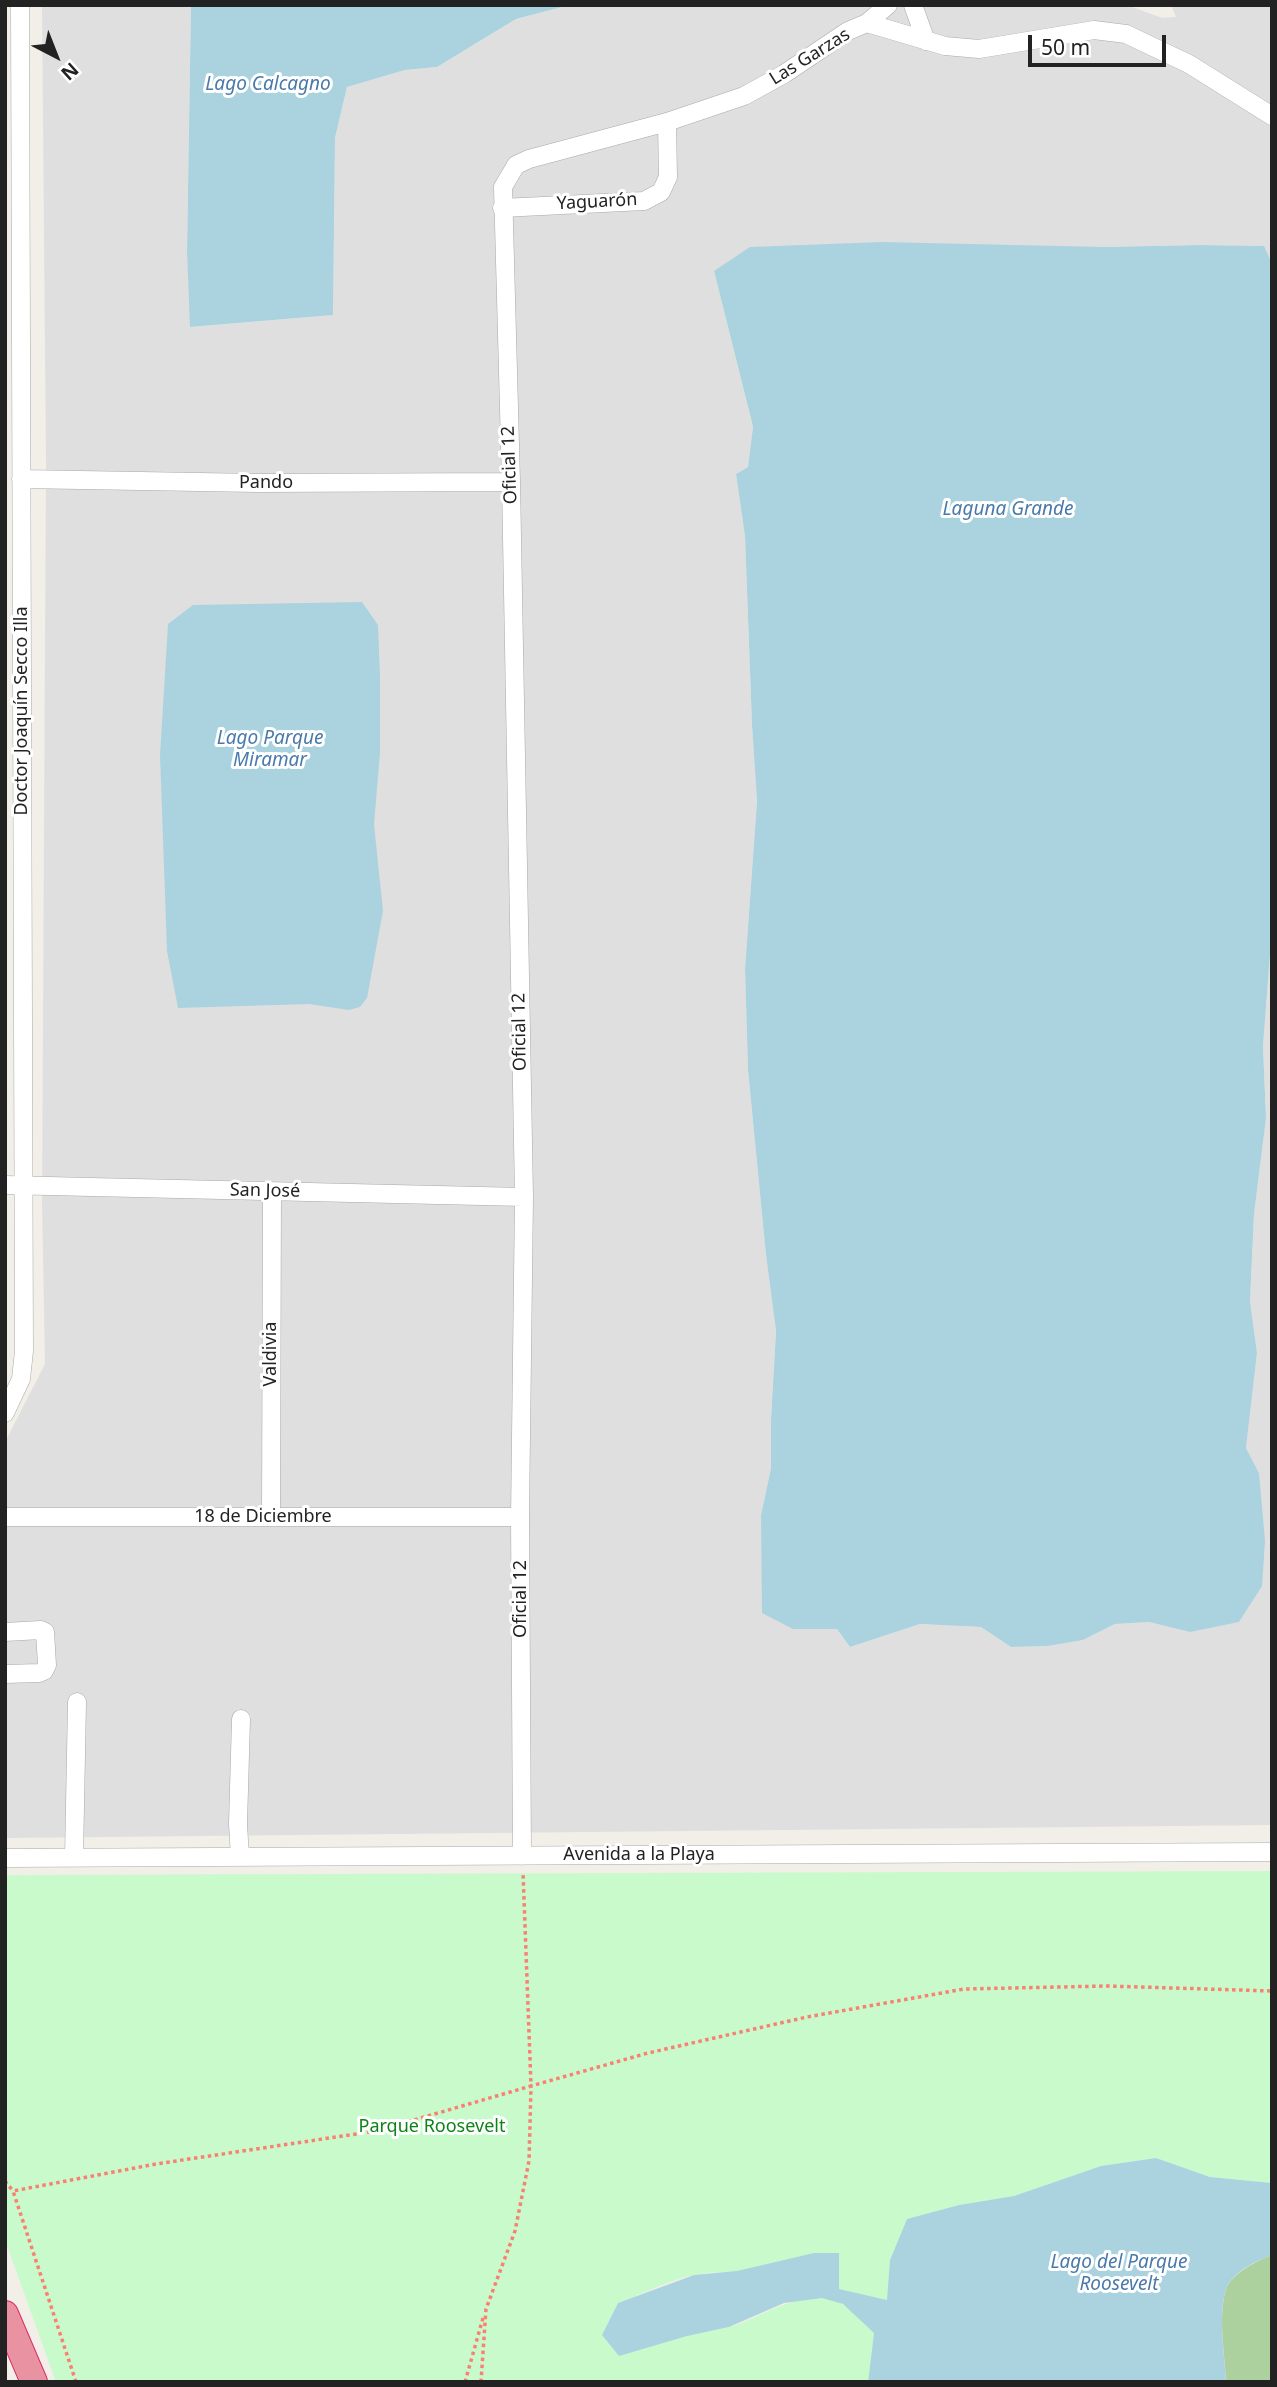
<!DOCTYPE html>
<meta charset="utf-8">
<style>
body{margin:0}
#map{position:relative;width:1277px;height:2387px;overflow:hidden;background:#f2efe9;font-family:"Noto Sans",sans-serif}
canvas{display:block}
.frame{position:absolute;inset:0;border:7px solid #222;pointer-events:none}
.north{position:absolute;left:21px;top:21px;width:70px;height:70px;-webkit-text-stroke:5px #fff;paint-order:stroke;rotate:138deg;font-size:19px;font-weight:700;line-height:28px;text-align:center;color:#222}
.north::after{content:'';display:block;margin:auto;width:24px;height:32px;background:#222;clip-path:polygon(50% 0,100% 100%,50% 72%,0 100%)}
.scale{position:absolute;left:1028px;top:35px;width:138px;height:32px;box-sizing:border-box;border:4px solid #222;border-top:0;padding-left:9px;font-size:21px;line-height:24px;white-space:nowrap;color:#222;-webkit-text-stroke:5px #fff;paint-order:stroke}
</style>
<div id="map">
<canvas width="1277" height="2387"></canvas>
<div class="frame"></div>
<div class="north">N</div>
<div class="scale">50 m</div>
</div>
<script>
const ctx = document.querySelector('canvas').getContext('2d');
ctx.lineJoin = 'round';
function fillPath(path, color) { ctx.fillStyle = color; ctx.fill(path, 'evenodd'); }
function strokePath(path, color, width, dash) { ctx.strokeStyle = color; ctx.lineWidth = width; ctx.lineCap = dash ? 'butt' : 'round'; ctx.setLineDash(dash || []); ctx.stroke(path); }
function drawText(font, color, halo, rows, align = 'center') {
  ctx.font = font + ' "Noto Sans",sans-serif'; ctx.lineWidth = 6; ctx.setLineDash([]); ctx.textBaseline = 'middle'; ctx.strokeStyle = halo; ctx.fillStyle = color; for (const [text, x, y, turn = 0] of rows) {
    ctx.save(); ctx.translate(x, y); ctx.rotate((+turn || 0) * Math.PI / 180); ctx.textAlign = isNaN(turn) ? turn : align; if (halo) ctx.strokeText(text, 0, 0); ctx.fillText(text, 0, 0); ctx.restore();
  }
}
fillPath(new Path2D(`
 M42,5H191L187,252L191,327L333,315L335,138L347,87L405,70L437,67L516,19L570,5H1127L1162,18L1176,17L1171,5H1272V264L1263,246L1201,245L1104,247L714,271L753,428L748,467L736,474L745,536L752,725L757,801L745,969L748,1070L766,1255L776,1331L771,1419V1468L761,1515L793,1629H837L850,1647L920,1624L981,1627L1011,1647L1048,1646L1083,1640L1115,1624L1149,1622L1190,1632L1259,1473L1246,1448L1257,1353L1250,1301L1254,1214L1266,1118L1263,1046L1272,928V1825L5,1838V1442L45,1364L42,1201L46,464Z`), '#e0dfdf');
fillPath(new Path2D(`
 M1272,2255V2382H1226C1225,2354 1217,2312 1227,2287C1233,2273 1258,2260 1272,2255Z`), '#add19e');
fillPath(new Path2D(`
 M1272,1871V2183L1210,2177L1156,2158L1101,2166L1014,2196L959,2205L907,2219L890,2260L888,2300C831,2289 750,2263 694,2275C669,2280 643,2294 618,2303L602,2335C645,2336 683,2338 725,2328C761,2320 803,2283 842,2304C854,2310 864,2325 874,2333L868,2382H56L5,2240V1875Z`), '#c8facc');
fillPath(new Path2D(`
 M191,5H570L516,19L437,67L405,70L347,87L335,138L333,315L190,327L187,252Z
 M881,242L1104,247L1201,245L1264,246L1272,264V928L1263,1046L1266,1118L1254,1214L1250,1301L1257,1353L1246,1448L1259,1473L1265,1541L1262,1586L1239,1622L1190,1632L1149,1622L1115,1624L1083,1640L1048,1646L1011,1647L981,1627L920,1624L850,1647L837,1629H793L762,1613L761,1515L771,1468V1419L776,1331L766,1255L748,1070L745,969L757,801L752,725L745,536L736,474L748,467L753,427L714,271L750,247Z
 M362,602L378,625L380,676V753L374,824L383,911L367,998L360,1007L349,1010L309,1004L178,1008L167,951L160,755L168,624L193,605Z
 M1156,2158L1210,2177L1272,2183V2255C1258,2260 1233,2272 1227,2287C1217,2312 1225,2354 1226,2382H868L874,2333L843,2304L822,2298L784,2303L729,2327L687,2336L619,2356L602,2335L618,2303L694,2275L737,2271L814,2253H839V2289L887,2300L890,2260L907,2219L959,2205L1014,2196L1101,2166Z`), '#aad3df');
const minor = new Path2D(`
 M913,5L926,41
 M867,23L888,5
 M502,208L644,201L661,192L668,177L667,122
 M21,479L258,483L511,482
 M5,1185L524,1197
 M5,1413L21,1379L24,1351L20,5
 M5,1517H520
 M271,1517L272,1192
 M5,1632L41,1630L45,1632L47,1665L44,1671L39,1673L5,1674
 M522,1856L520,1517L524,1197L511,482L503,187L516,165L529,159L667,122L744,96L784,74L848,31L867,23L945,46L979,49L1094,30L1126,34L1189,64L1272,116
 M74,1857L77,1702
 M240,1857L238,1824L241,1719
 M5,1858L1272,1852`);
const highway = new Path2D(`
 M5,2314L34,2382`);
strokePath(minor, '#a9a9a9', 19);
strokePath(highway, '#dc2a67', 28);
strokePath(new Path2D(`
 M5,2181L13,2191
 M76,2382L13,2191L156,2164L376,2131L531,2086L523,1872
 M465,2382L483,2318
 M481,2382L486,2309L515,2231L529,2161L531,2086L648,2053L807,2017L964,1989L1107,1986L1272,1991`), '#fa8072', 3.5, [3.5, 3.5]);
strokePath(minor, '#fff', 18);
strokePath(highway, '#e892a2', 26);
drawText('18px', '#222', '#fff', [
 ["Las Garzas",810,57,-32],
 ["Yaguarón",597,202,-3],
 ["Oficial 12",510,465,-92],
 ["Pando",266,483],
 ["Doctor Joaquín Secco Illa",22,711,-90],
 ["Oficial 12",520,1032,-91],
 ["San José",265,1191,1],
 ["Valdivia",271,1354,-90],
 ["18 de Diciembre",263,1517],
 ["Oficial 12",521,1599,-90],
 ["Avenida a la Playa",639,1855]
]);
drawText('18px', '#0c8416', '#fff', [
 ["Parque Roosevelt",432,2127]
]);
drawText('italic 19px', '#4a7aab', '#fff', [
 ["Lago Calcagno",268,85],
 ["Laguna Grande",1008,510],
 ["Lago Parque",270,739],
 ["Miramar",270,761],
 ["Lago del Parque",1119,2263],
 ["Roosevelt",1119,2285]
]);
</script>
